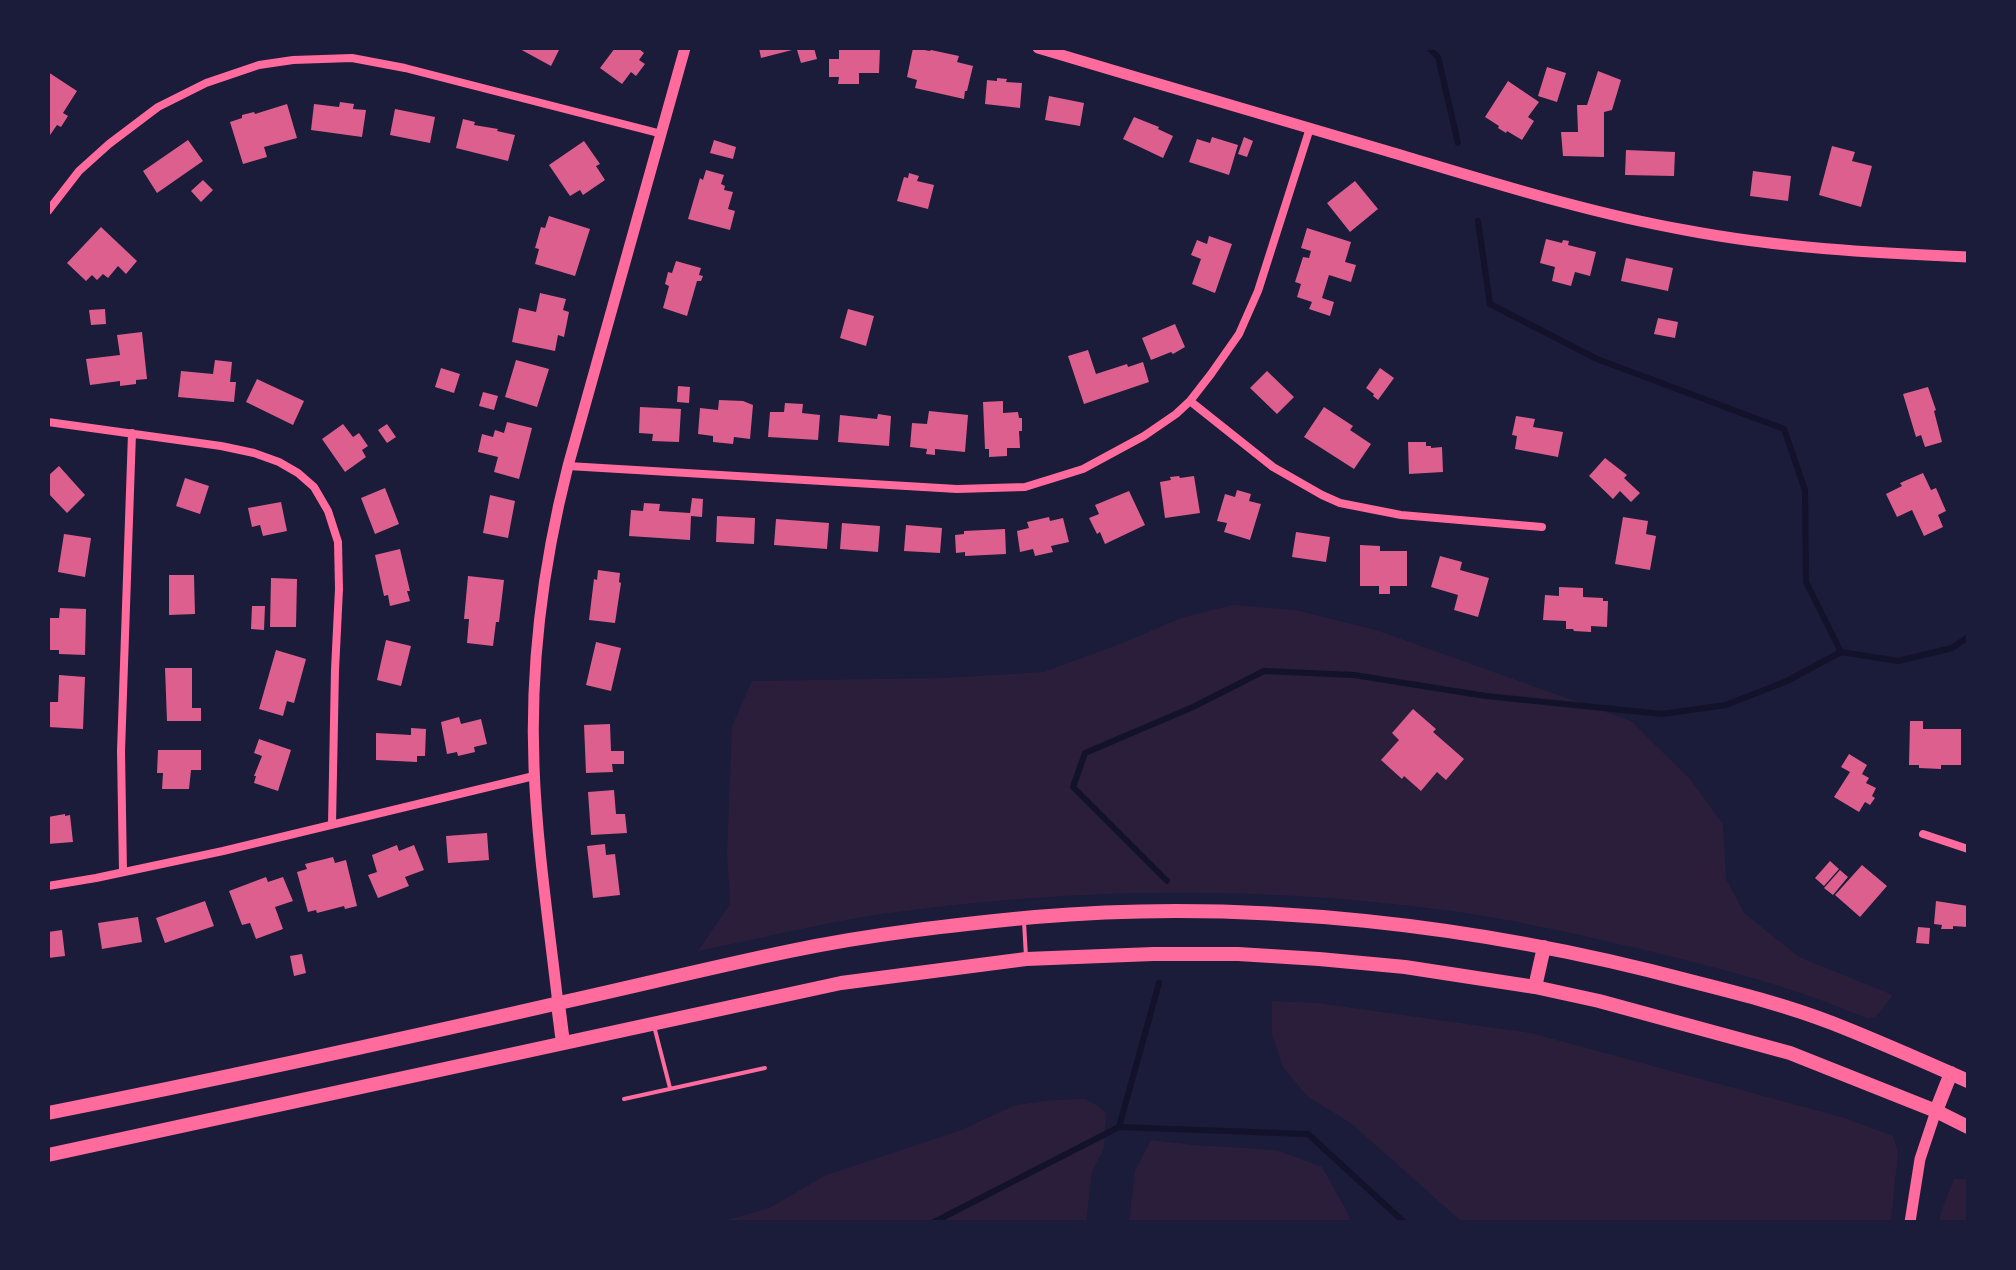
<!DOCTYPE html>
<style>
body{margin:0}
#map{position:relative;width:2016px;height:1270px;overflow:hidden;background:#1b1b3a;font-family:Rubik,sans-serif}
canvas{display:block}
.frame{position:absolute;inset:0;border:50px solid #1b1b3a;pointer-events:none}
</style>
<div id="map">
<canvas width="2016" height="1270"></canvas>
<div class="frame"></div>
</div>
<script>
const ctx = document.querySelector('canvas').getContext('2d');
ctx.lineJoin = 'round';
function fillPath(path, color) { ctx.fillStyle = color; ctx.fill(path, 'evenodd'); }
function strokePath(path, color, width, dash) { ctx.strokeStyle = color; ctx.lineWidth = width; ctx.lineCap = dash ? 'butt' : 'round'; ctx.setLineDash(dash || []); ctx.stroke(path); }
fillPath(new Path2D(`
 M1232,605L1295,610L1379,631L1631,721L1689,778L1723,824L1726,879L1744,913L1799,957L1893,995L1876,1017L1868,1019C1793,986 1711,966 1632,947C1567,932 1502,917 1436,909C1252,885 1065,888 882,914C820,923 759,939 698,951L730,904L727,853L732,726L752,681L943,678L1044,672L1125,642L1181,618Z
 M1272,1001L1318,1003L1531,1033L1845,1118L1893,1136L1898,1152L1891,1222H1462L1352,1124L1307,1096L1283,1067L1272,1034Z
 M1085,1099L1098,1106L1106,1113L1104,1148L1092,1172L1086,1222H711L724,1221L769,1208L824,1176L961,1130L1016,1105L1053,1100Z
 M1151,1140L1194,1145L1277,1150L1322,1167L1345,1208L1351,1222H1129L1135,1171Z
 M1954,1179H1968V1222H1939L1942,1209Z`), '#2a1e3b');
strokePath(new Path2D(`
 M1429,48L1438,57L1458,143
 M1478,221L1490,304L1597,359L1784,429L1805,490L1806,582L1841,652
 M1167,881L1073,787L1085,753L1193,707L1264,671L1354,675L1486,696L1662,714L1726,705L1787,681L1841,652L1898,661L1952,648L1968,637
 M1119,1127L1159,983
 M934,1222L1119,1127L1308,1134L1404,1222`), '#12122b', 6);
fillPath(new Path2D(`
 M518,48H560L551,66Z
 M615,48H638L644,53L639,60L645,64L636,76L631,72L622,84L600,68Z
 M759,48H796V49L761,58Z
 M805,48H814L817,59L801,63L797,50Z
 M839,48H880L879,73H859V84H838L839,77H829V59H839Z
 M913,48L930,51L931,50L959,56L957,62L973,66L967,91H965L964,99L915,88L917,80L907,77Z
 M1547,67L1566,73L1557,102L1538,96Z
 M1598,71L1621,80L1612,110L1604,112V157L1563,156L1561,132H1578L1577,105H1587Z
 M48,72L77,91L63,113L68,116L61,127L57,125L48,138Z
 M997,78L1007,79L1006,82L1022,83L1020,108L985,104L987,80L997,81Z
 M1508,81L1539,102L1528,117L1534,121L1522,140L1507,131L1506,133L1498,128L1499,126L1485,117Z
 M1049,96L1084,103L1080,126L1045,120Z
 M340,102L354,104L353,109L366,110L362,137L311,130L314,104L339,107Z
 M287,104L297,138L264,147L267,157L243,164L230,122L242,118V115L254,112L255,114Z
 M395,109L435,117L430,143L390,135Z
 M1134,117L1159,127L1158,129L1173,136L1163,158L1123,139Z
 M463,119L475,122L474,125L498,129L497,131L515,135L508,161L456,148Z
 M1212,137L1238,145L1229,175L1189,162L1197,139L1210,143Z
 M1244,137L1253,141L1247,157L1238,154Z
 M188,140L203,161L157,193L143,171Z
 M714,140L736,147L733,159L710,153Z
 M584,141L600,164L596,166L605,180L583,195L580,190L570,196L549,165Z
 M1832,146L1855,152L1852,161L1872,166L1861,207L1819,195Z
 M1626,150L1675,152L1674,176L1625,175Z
 M706,170L724,175L721,184L725,186L724,190L733,192L728,209L735,211L730,230L688,219L700,178L703,180Z
 M1753,171L1791,176L1788,201L1750,196Z
 M909,173L919,176L917,181L934,185L928,209L897,201L904,177L908,178Z
 M203,180L213,190L201,202L191,191Z
 M1355,181L1378,209L1350,232L1327,203Z
 M549,216L590,229L575,276L535,264L539,249L535,248L541,227L545,228Z
 M101,227L137,261L126,274L118,266L108,278L103,274L97,280L92,275L86,281L67,263Z
 M1307,228L1351,242L1345,262L1356,265L1351,282L1329,275L1322,298L1334,302L1330,316L1309,309L1312,302L1297,297L1301,284L1295,282L1303,257L1309,258L1311,251L1301,248Z
 M1209,236L1232,244L1215,293L1192,284L1201,259L1191,255L1197,240L1207,244Z
 M1546,239L1562,243L1563,240L1569,241L1568,245L1596,252L1590,276L1575,272L1571,286L1552,281L1555,267L1540,263Z
 M1626,258L1673,268L1668,291L1621,281Z
 M676,261L701,268L699,275L703,276L701,281H697L687,316L663,308L669,286L665,284L668,272L672,273Z
 M540,293L566,299L563,310L569,312L564,337L558,335L555,351L512,342L519,308L536,312Z
 M105,309L106,324L91,325L89,310Z
 M848,309L874,316L866,346L840,338Z
 M1658,318L1678,322L1675,338L1654,334Z
 M1175,324L1185,347L1173,354L1171,352L1151,360L1142,338Z
 M142,332L147,379L136,380V384L120,386V381L90,385L86,359L120,355L117,335Z
 M1088,350L1096,374L1127,364L1128,367L1143,362L1149,382L1084,404L1068,356Z
 M215,360L232,362L230,382H236L234,402L178,397L181,371L213,374Z
 M516,360L549,369L537,407L505,397Z
 M441,368L460,374L454,393L435,387Z
 M1380,368L1394,378L1378,400L1373,396L1374,394L1366,388Z
 M1267,371L1294,397L1277,414L1250,388Z
 M257,379L304,401L293,425L246,402Z
 M678,386L690,387L689,403L677,402Z
 M1928,387L1936,410L1934,411L1942,442L1925,447L1921,435L1916,437L1903,394Z
 M483,392L498,396L494,410L479,406Z
 M719,400L743,401L753,405L750,439L734,437L733,444L713,442V436L698,434L700,408L718,410Z
 M1003,401V413L1018,412L1019,418H1022V431H1019L1020,448H1007V456L989,457V449H985L983,402Z
 M785,403L803,404L802,413L820,415L818,440L768,437L770,412H784Z
 M640,407L681,409L679,442L652,441L653,434L639,433Z
 M1324,407L1353,426L1350,430L1371,444L1354,469L1304,437Z
 M929,411L968,415L965,452L935,449V455L926,454L927,449L910,447L912,423L927,424Z
 M878,414L891,416L889,446L838,442L840,415L877,419Z
 M1516,416L1535,419L1533,427L1563,432L1558,457L1515,449L1517,436L1512,435Z
 M507,422L532,428L519,479L494,472L498,457L478,452L482,434L493,437L495,430L504,433Z
 M343,424L353,437L359,433L368,446L362,450L366,457L345,472L322,439Z
 M387,424L396,437L387,443L378,430Z
 M1408,442H1426V446H1431V448L1442,447L1443,472L1409,474Z
 M1605,458L1627,475L1624,478L1640,493L1631,502L1620,491L1613,499L1589,476Z
 M59,466L85,495L67,513L48,493V476Z
 M1923,473L1931,490L1936,488L1946,511L1938,515L1943,527L1924,536L1912,510L1897,517L1886,494L1902,486L1900,483Z
 M1179,476L1180,478L1194,476L1200,513L1165,518L1160,482L1171,480L1170,477Z
 M185,478L209,486L200,514L176,506Z
 M385,488L399,524L375,534L361,498Z
 M1237,490L1251,494L1249,501L1261,504L1250,540L1224,532L1227,523L1217,521L1225,494L1235,497Z
 M1129,491L1145,525L1105,544L1100,532L1097,534L1089,518L1099,514L1095,505Z
 M490,495L515,501L508,538L483,533Z
 M692,498L703,499L702,517L691,516L690,540L629,536L631,510L643,511L644,503L660,504L659,511L690,513Z
 M281,502L287,531L263,536L260,525L252,527L248,508Z
 M717,516L755,518L754,544L716,542Z
 M1049,517L1050,521L1063,518L1069,542L1051,546L1053,552L1035,556L1033,549L1020,552L1017,531L1029,528L1027,522Z
 M1623,517L1648,521L1646,534L1656,536L1650,570L1615,564Z
 M776,519L829,523L827,549L774,545Z
 M842,523L880,526L878,552L840,549Z
 M906,525L942,528L940,553L904,551Z
 M1005,529L1006,554L965,556V552L956,553L955,535L964,534V531Z
 M1296,532L1330,537L1326,562L1292,557Z
 M64,534L91,538L85,577L58,572Z
 M1360,545L1380,546V551H1407V586H1390V594H1379V586H1360Z
 M400,549L410,591H407L410,601L390,606L388,595L384,596L375,555Z
 M1440,556L1462,562L1460,570L1489,578L1478,617L1454,610L1458,595L1431,587Z
 M598,570L620,573L619,582L621,583L615,623L589,620L594,579L597,580Z
 M169,575H194L195,614L169,615Z
 M468,576L504,580L499,622H496L493,646L467,643L469,619H464Z
 M271,578L297,579L296,627H270Z
 M1559,587L1583,588V597L1603,598V601H1608L1607,627L1591,626V632L1574,631L1573,629H1566V621L1543,620L1545,595L1559,596Z
 M252,606H265L264,630L251,629Z
 M60,608L86,609L85,655L59,654V650H48V618H59Z
 M386,640L411,646L401,686L377,680Z
 M596,642L621,648L611,691L586,685Z
 M276,650L306,659L294,703L287,701L283,716L259,709Z
 M165,668H192V708H201V721H167Z
 M59,675L85,677L83,729L48,727V702H58Z
 M1413,709L1436,729L1433,732L1464,759L1446,780L1437,772L1421,791L1404,776L1402,779L1381,760L1399,740L1392,733Z
 M459,717L461,724L481,719L487,744L474,747L475,752L458,756L457,752L447,754L441,722Z
 M1910,721H1923V729H1961V765H1941V769L1919,768V765H1909Z
 M610,724L611,751H624V764H612L613,772L586,773L584,725Z
 M411,728L426,729L425,756H417V762L376,760V733L411,735Z
 M259,739L291,750L278,791L254,783L256,776H254L262,756L254,753Z
 M158,750H201V770H191L189,789H162L163,773H157Z
 M1849,754L1867,765L1862,774L1869,778L1866,783L1876,788L1872,796L1875,798L1870,805L1865,802L1859,812L1834,797L1850,772L1841,767Z
 M614,790L616,814H625L627,833L591,835L588,792Z
 M65,814V816L70,815L73,842L48,844V817Z
 M487,833L489,860L448,863L446,836Z
 M605,844L606,855L615,854L620,895L593,898L587,846Z
 M397,845L399,851L414,845L424,870L405,877L409,886L378,898L368,875L377,872L372,855Z
 M333,857L335,863L346,860L357,906L345,909L344,906L317,913L316,910L308,912L297,872L307,869L305,864Z
 M1830,861L1839,869L1824,886L1815,878Z
 M1862,865L1887,886L1860,917L1835,895Z
 M1840,870L1848,877L1833,895L1824,888Z
 M266,877L268,882L283,877L293,901L275,907L283,929L256,939L250,923L242,925L229,891Z
 M205,901L214,926L165,943L156,918Z
 M1936,901L1968,906L1967,927L1953,926V929H1941L1942,925L1934,924Z
 M138,917L142,942L102,949L98,923Z
 M1918,927L1930,928L1929,944L1916,943Z
 M62,930L65,956L48,958V932Z
 M302,954L306,973L294,976L290,956Z`), '#dd5f8e');
strokePath(new Path2D(`
 M1024,922L1026,957
 M654,1026L670,1088
 M624,1099L765,1068`), '#ff6b9d', 4);
strokePath(new Path2D(`
 M48,211L79,171L109,144L158,107L206,83L259,65L293,60L352,58L405,68L662,134
 M1190,401L1273,467L1322,495L1340,503L1401,515L1542,527
 M48,422L221,446L254,453L279,462L298,473L314,487L328,511L338,542L339,589L335,670L332,824
 M568,466L957,489L1025,487L1083,469L1144,436L1176,414L1190,401L1211,374L1239,334L1258,291L1310,128
 M1923,834L1968,849
 M123,872L121,751L132,433
 M48,886L96,878L223,851L534,776`), '#ff6b9d', 8);
strokePath(new Path2D(`
 M1038,48C1154,83 1270,116 1387,151C1485,180 1584,212 1685,230C1779,248 1873,253 1968,257
 M558,1004C549,925 537,846 534,767C530,666 543,564 568,466L685,48
 M1910,1222L1920,1159L1936,1111`), '#ff6b9d', 11);
strokePath(new Path2D(`
 M1535,987L1544,947
 M558,1004L563,1043
 M1936,1111L1951,1073
 M48,1113C219,1079 389,1042 559,1003C636,986 713,967 790,951C871,934 953,925 1035,917C1251,898 1481,925 1690,981C1737,993 1786,1005 1832,1023C1878,1041 1923,1061 1968,1081
 M48,1155L841,983L1026,959L1153,954H1238L1319,959L1405,967L1535,987L1599,1001L1790,1053L1936,1111L1968,1127`), '#ff6b9d', 14);
</script>
